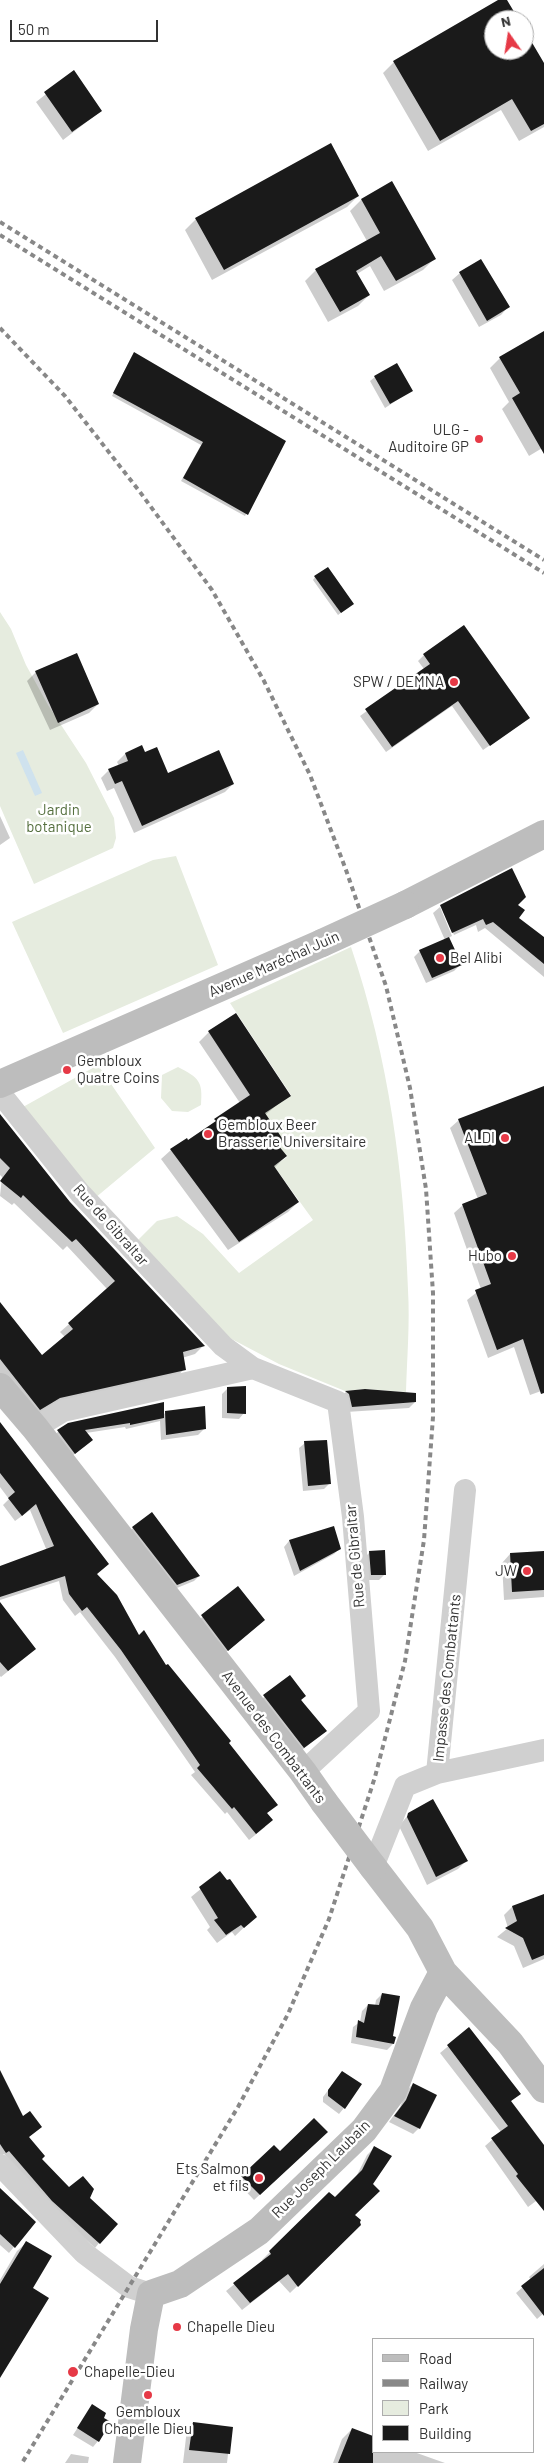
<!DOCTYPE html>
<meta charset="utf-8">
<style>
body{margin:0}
#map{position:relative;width:544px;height:2463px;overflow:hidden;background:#fff;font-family:Barlow,sans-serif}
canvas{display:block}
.legend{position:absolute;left:372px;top:2338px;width:162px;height:115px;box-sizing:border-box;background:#fff;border:1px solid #adadad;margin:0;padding:6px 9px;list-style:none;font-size:15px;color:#333}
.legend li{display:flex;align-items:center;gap:10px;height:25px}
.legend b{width:25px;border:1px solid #adadad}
.north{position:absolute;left:484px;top:10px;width:50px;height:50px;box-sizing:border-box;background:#fff;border:1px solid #adadad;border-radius:50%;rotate:347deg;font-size:14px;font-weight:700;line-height:20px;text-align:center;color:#333}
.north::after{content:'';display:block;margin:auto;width:18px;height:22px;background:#e63946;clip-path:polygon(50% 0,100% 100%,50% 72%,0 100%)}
.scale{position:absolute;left:10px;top:20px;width:148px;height:22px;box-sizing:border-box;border:2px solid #333;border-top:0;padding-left:6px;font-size:15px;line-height:18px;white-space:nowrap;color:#333;-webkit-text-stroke:4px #fff;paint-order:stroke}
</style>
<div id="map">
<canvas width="544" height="2463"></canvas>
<ul class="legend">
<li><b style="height:6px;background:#bdbdbd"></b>Road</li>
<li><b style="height:6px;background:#888"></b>Railway</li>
<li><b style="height:14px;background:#e6ecdf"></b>Park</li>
<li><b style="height:14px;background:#1a1a1a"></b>Building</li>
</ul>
<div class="north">N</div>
<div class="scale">50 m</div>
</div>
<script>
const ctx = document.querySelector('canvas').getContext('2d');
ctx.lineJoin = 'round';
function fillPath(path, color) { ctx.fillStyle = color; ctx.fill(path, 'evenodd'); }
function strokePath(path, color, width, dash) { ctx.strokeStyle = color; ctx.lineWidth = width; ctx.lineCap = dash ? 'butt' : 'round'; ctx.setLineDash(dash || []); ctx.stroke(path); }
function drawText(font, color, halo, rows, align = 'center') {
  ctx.font = font + ' Barlow,sans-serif'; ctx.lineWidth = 5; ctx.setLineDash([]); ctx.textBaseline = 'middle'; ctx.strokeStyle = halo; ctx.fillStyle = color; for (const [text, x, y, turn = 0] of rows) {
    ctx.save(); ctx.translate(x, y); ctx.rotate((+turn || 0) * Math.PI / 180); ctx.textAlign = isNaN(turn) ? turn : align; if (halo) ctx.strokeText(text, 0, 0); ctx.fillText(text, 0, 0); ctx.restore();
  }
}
fillPath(new Path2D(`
 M0,612L11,629L26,665L48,705L86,763L114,818L116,838L113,848L34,884L0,806Z
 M176,856L218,965L63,1033L12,922L153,860Z
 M351,947C389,1059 404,1172 408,1290C410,1323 407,1358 406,1392L365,1389L345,1391L279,1364L226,1336L136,1242L157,1221L177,1216L203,1234L239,1273L313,1220L274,1166L287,1157L278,1145L284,1141L263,1114L291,1095L230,1003Z
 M98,1065L155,1148L95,1198L23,1107Z
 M178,1067C199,1078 203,1081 201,1105L188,1112L172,1111L161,1098L162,1075Z`), '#e6ecdf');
fillPath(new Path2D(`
 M23,750L42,793L35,796L16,753Z`), '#cfe2ee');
fillPath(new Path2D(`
 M500,0H506L517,20H494V50H524V31L544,65V127L519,141L501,110L428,151L383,73L394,62Z
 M74,72L101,111L63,140L36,102Z
 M392,183L434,259L423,270L384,291L370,266L357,274L369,295L358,306L328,322L305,281L316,270L367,241L350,211L361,200Z
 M358,196L347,207L212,280L185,230L196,219Z
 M460,273L508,307L501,315L479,327L452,280Z
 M544,333V447L529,456L502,409L509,402L490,368L500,358Z
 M132,356L284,442L245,516L181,481L201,445L112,396Z
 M375,377L411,391L385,408L370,381Z
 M315,577L350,606L338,615L313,580Z
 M424,655L522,723L483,750L452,706L386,752L360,716L424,669L418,661Z
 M36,672L98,704L89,713L50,730L27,681Z
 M144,753L167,775L233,784L225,792L134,833L114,788L107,791L101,778L109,770L119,766L117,762L125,754Z
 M0,816L10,838L0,845Z
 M516,905L517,918L544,939V977L485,928L478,932L476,925L454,935L442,907H440Z
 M440,907L452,936L448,938L460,965L454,971L426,983L414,957L420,951L445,940L433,913Z
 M209,1032L289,1095L265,1115L283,1141L277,1146L286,1156L274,1168L298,1202L288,1212L228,1250L161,1159L171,1150L188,1142L240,1103L199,1042Z
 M544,1087V1390L530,1395L514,1347L488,1358L467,1300L481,1289L454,1213L463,1205L478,1199L450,1128L459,1120Z
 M0,1130L203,1346L195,1354L182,1358L184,1369L176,1378L31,1417L0,1377V1315L42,1357L65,1337L60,1332L108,1290L67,1246L63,1250L14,1203L12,1205L0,1196L2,1177L0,1175Z
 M228,1388L244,1413L239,1419L222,1418V1394Z
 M365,1390L415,1402L409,1408L346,1412L340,1398L346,1392Z
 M166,1412L204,1429L198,1435L161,1440L160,1421L126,1429L125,1427L86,1433V1444L70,1458L53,1436L68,1424L163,1415Z
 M0,1425L96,1575L139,1637L166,1667L276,1805L266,1814L265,1827L249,1840L227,1812L225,1814L191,1775L195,1772L115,1657L80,1612L75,1616L63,1600L59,1581L0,1600V1569L47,1551L30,1510L15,1521L3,1505L9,1499L0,1487Z
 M305,1443L329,1484L324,1489L303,1491L299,1448Z
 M133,1528L199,1576L194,1581L172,1590L128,1533Z
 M289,1541L340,1548L334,1554L294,1576L284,1547Z
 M370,1552L385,1574L379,1580H366L364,1558Z
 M544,1552V1597L504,1600L502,1563L510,1554Z
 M238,1587L264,1620L219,1658L193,1625Z
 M0,1605L28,1655L1,1677L0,1676Z
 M290,1677L320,1736L298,1753L258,1702Z
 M409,1814L466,1861L458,1869L427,1885L399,1826Z
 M220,1873L226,1882L230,1880L255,1917L235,1936L232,1932L217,1943L207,1930L210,1927L191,1897Z
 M544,1896V1959L523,1968L514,1946L497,1937L508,1928L504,1915L512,1907Z
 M382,1994L393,2044L387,2050L351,2043L353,2027L360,2022L362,2011L368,2005L375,2006L376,2000Z
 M469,2029L519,2094L510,2102L544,2146V2195L528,2207L485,2146L501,2132L440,2053Z
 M342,2072L344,2108L339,2114L323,2102V2097Z
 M0,2074L28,2137L40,2160L69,2188L88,2198L99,2243L95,2248L48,2205L4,2154L1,2156L0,2155Z
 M413,2084L419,2128L413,2134L389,2122L400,2107L407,2090Z
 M321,2138L254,2200L237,2182L280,2153Z
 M374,2148L354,2215L360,2225L290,2293L279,2281L242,2310L226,2291L263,2261L262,2260L329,2193L335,2198L355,2179L367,2155Z
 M0,2191L34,2222L9,2253L0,2245Z
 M26,2243L31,2288L0,2375V2280L17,2251Z
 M544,2264V2313L537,2319L516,2293L531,2280L529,2277Z
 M92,2406L98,2441L93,2447L73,2435Z
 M193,2423L231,2428L227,2463H183L187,2429Z
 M352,2429L373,2452H414L445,2463H333L342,2439Z
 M71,2454L89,2457L88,2463H65Z`), '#0003');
fillPath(new Path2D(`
 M498,0H507L519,20H494V50H524V29L544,63V124L531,131L512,99L440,141L393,61Z
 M74,70L102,111L72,132L44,92Z
 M331,143L359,196L224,270L195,218Z
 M392,181L436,259L396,281L381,256L356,271L370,295L340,312L315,269L380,233L361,199Z
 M481,259L510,307L487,321L459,272Z
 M544,331V454L512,398L520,393L499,357Z
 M134,352L286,441L248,515L183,478L203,442L113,393Z
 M397,363L413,391L390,404L374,376Z
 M328,567L354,604L341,613L314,576Z
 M464,625L530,718L490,746L458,701L392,747L365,709L430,664L423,654Z
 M77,653L99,704L58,723L35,671Z
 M142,745L145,752L157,747L168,773L219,750L234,784L142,826L122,781L115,784L108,769L128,761L125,753Z
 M512,868L526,897L518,905L525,910L519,918L544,937V964L493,922L486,925L483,919L452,933L440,905Z
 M449,937L462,965L432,978L419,950Z
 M236,1013L291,1096L265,1113L284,1141L278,1145L287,1156L274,1166L299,1202L239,1242L170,1149L187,1138L188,1140L216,1121L214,1119L250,1095L208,1031Z
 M544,1086V1393L541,1394L523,1339L497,1350L475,1290L491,1284L462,1204L487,1194L458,1119Z
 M0,1114L70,1202L205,1346L183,1352L186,1370L60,1398L40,1410L0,1359V1302L42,1355L73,1329L68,1323L115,1281L76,1239L72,1242L23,1195L21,1198L0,1181L10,1168L0,1158Z
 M246,1386V1414L227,1413V1387Z
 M365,1389L416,1393V1402L352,1407L349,1394L345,1391Z
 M164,1402V1418L130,1425V1423L85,1430L93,1440L75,1454L57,1430L68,1423Z
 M205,1406L206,1429L166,1435L165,1411Z
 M0,1422L109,1564L97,1574L117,1595L139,1635L144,1630L166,1665L168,1664L231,1741L229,1743L278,1805L267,1813L273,1820L256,1834L234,1807L232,1809L197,1768L200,1765L121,1650L87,1607L82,1611L69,1594L65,1576L0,1597V1566L54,1546L36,1504L22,1516L8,1498L15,1492L0,1473Z
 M327,1440L331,1484L308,1486L304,1441Z
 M152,1512L190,1563L200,1576L177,1585L132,1527Z
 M334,1526L341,1549L300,1571L289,1540Z
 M385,1550L386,1575H371L369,1551Z
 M544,1551V1590L512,1592L510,1553Z
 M238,1586L265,1620L228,1651L201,1615Z
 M0,1602L36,1649L8,1671L0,1662Z
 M290,1675L306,1696L301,1700L327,1731L304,1748L263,1695Z
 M433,1799L468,1861L436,1877L407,1817L408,1813Z
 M220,1871L227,1880L230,1879L257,1917L244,1928L241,1925L226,1935L214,1920L218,1918L199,1887Z
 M544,1894V1955L532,1960L523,1938L505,1928L517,1921L512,1906Z
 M382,1993L400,1996L393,2036L396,2037L394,2044L356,2037L358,2020L364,2023L368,2004L379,2005Z
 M469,2027L521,2094L511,2101L544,2145V2211L516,2176L518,2174L491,2138L508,2126L447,2045Z
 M0,2070L23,2116L30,2111L42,2127L29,2137L45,2156L42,2159L69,2187L83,2176L94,2189L90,2198L118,2224L100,2244L52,2201L9,2151L6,2153L0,2144Z
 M342,2071L362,2084L345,2109L328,2096V2090Z
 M413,2083L437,2095L420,2129L394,2116L406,2100Z
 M314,2118L328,2132L260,2195L241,2176L274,2145L280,2151Z
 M374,2146L392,2156L373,2184L380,2191L355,2215L361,2220L360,2222L361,2225L298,2287L288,2274L250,2303L233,2283L271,2254L269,2251L329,2192L335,2197L362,2170Z
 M0,2188L36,2222L15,2248L0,2234Z
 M26,2241L52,2256L33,2288L49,2298L0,2378V2284Z
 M544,2268V2316L521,2286Z
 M92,2404L106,2413L104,2418L111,2422L99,2442L77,2428Z
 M193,2422L233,2427L230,2454L189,2450Z
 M352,2428L373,2436V2463H338Z`), '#1a1a1a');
strokePath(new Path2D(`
 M0,1093L80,1193L223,1346L253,1368L338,1402L353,1517L369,1711L303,1772
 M35,1428L63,1411L253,1368
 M437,1773L544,1750
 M373,1867L405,1786L437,1773L465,1490
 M0,2165L84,2253L129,2287L151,2294`), '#d0d0d0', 22);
strokePath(new Path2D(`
 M405,905L544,834
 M0,1084L322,943
 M0,1387L35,1428L303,1772L324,1802
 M373,1867L420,1928L443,1972L510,2043L544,2089
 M127,2463L144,2329L151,2294L180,2284L259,2231L364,2130L393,2091L424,2008L443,1972`), '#bdbdbd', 28);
strokePath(new Path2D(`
 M0,222L544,560
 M0,235L544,573
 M0,328L65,396L140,492L212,590L264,681L310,775L346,870L386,986L410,1088L426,1189L433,1293V1417L424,1540L405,1661L375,1777L329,1919L288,2014L238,2107L22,2463`), '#888', 4, [5, 4]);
strokePath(new Path2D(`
 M322,943L405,905
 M324,1802L373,1867`), '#bdbdbd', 28);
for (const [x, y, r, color] of [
 [479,439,5,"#e63946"],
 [454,682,5,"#e63946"],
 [440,958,5,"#e63946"],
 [67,1070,5,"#e63946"],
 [208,1134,5,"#e63946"],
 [505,1138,5,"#e63946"],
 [512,1256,5,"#e63946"],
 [527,1571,5,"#e63946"],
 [259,2178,5,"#e63946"],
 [177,2327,5,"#e63946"],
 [73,2372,6,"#e63946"],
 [148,2395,5,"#e63946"]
]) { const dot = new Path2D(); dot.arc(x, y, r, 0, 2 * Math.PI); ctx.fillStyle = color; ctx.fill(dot); strokePath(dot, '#fff', 2); }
drawText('15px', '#333', '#fff', [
 ["ULG -",469,430],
 ["Auditoire GP",469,447],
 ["SPW / DEMNA",444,682],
 ["Bel Alibi",450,958,"left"],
 ["Gembloux",77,1061,"left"],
 ["Quatre Coins",77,1078,"left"],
 ["Gembloux Beer",218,1125,"left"],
 ["Brasserie Universitaire",218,1142,"left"],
 ["ALDI",495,1138],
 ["Hubo",502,1256],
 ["JW",517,1571],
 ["Ets Salmon",249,2169],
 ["et fils",249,2186],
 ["Chapelle Dieu",187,2327,"left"],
 ["Chapelle-Dieu",84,2372,"left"],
 ["Gembloux",148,2412,"center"],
 ["Chapelle Dieu",148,2429,"center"]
], 'right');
drawText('15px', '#56703f', '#fff', [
 ["Jardin",59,810],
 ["botanique",59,827]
]);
drawText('15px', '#333', '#fff', [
 ["Avenue Maréchal Juin",274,964,-24],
 ["Rue de Gibraltar",111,1225,48],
 ["Rue de Gibraltar",355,1556,-95],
 ["Impasse des Combattants",447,1678,-84],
 ["Avenue des Combattants",274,1737,53],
 ["Rue Joseph Laubain",321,2169,-45]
]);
</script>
